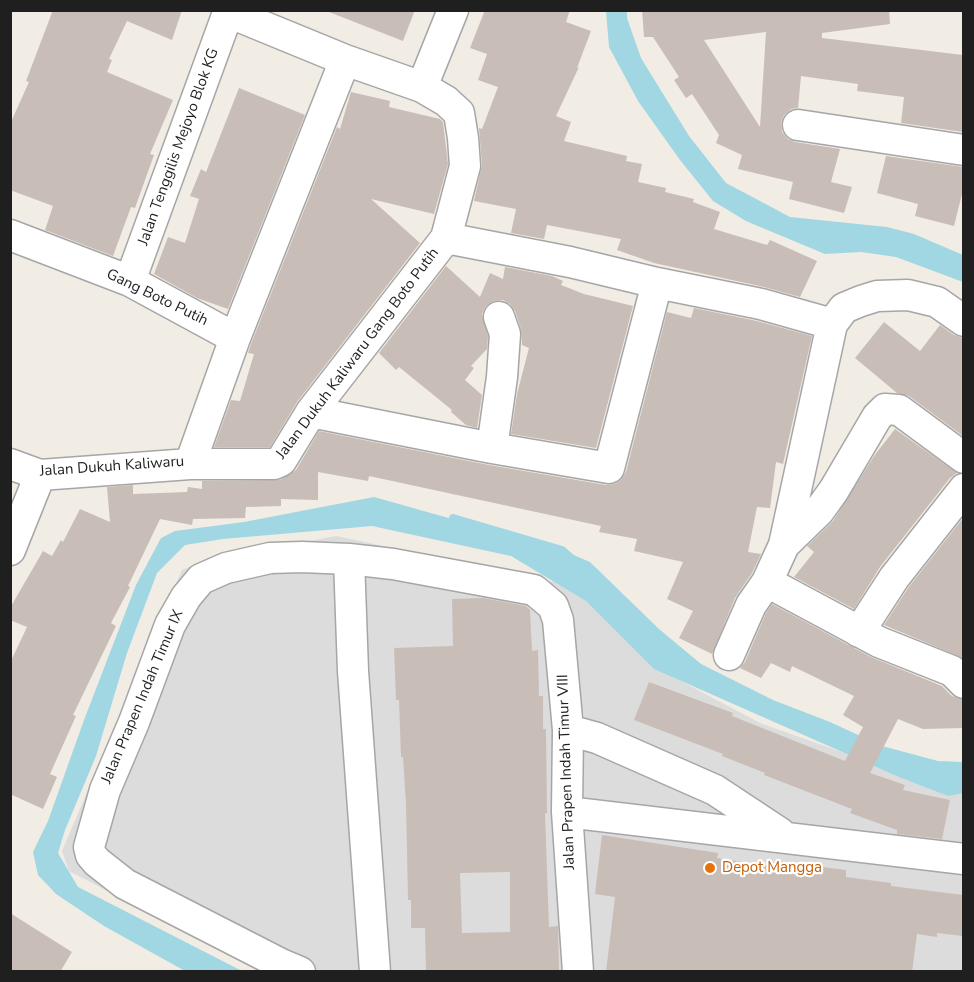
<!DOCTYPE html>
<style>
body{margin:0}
#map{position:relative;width:974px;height:982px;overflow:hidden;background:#f1ece4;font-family:"Nunito Sans",sans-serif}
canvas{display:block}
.frame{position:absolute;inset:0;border:12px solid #1f1f1f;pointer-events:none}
</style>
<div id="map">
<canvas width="974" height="982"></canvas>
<div class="frame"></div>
</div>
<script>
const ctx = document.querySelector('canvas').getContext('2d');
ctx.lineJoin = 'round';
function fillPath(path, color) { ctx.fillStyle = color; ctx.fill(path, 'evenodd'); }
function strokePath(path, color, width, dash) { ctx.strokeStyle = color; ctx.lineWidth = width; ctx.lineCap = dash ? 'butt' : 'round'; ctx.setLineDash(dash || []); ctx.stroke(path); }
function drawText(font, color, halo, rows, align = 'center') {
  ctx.font = font + ' "Nunito Sans",sans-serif'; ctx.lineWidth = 4.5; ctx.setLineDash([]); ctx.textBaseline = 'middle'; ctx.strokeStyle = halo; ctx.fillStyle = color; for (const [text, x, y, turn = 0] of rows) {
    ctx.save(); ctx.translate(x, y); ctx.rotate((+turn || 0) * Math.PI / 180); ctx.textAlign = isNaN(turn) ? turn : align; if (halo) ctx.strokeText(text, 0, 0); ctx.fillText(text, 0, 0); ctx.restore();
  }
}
fillPath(new Path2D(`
 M336,536L569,585L662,671L760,723L957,793L963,792V971H261L69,871L62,851L182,570L203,561Z`), '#dddcdc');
fillPath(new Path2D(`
 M606,11H627V18L641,58L689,136L726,183L790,217L887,227L914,234L963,255V282L896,257L861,252L825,254L746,221L713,201L680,160L638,101L609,47Z
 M374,497L562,550L590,562L659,629L701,664L773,700L830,722L882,746L938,761L963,762V793L948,796L899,777L654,669L586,601L511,556L372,526L223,539L185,545L157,573L127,653L96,756L65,830L58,853L78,887L242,971H185L104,926L56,894L38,875L33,852L48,821L84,720L136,585L161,538L175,531L244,522Z`), '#a1d7e2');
strokePath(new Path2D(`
 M453,518L562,550L570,557`), '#a1d7e2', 8);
fillPath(new Path2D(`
 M53,10H182L172,40L127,21L109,59L112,60L107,72L173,100L150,154L154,155L135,208L131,207L113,256L45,230L53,206L10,190V124L29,82L26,81Z
 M329,10H415L403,41L329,12Z
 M485,10H570L566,22L591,31L577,68L579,67L556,116L571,122L564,141L627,156L626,161L642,164L638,182L666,188L665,192L694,199L693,202L720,212L714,229L767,245L770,240L817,261L800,297L764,287L654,263L617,250L621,239L547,225L544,239L511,233L516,209L474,201L482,165L479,128L482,129L498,87L478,80L487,54L470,48Z
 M642,10H889L890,24L822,33V38L963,55V132L901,123L904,97L857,91L858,84L801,76L798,108L791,109L784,115L781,123L782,132L788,139L795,142L840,149L831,182L852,187L844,213L789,199L793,182L738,169L742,155L716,143L719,135L692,94L686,98L674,80L679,77L653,37H644ZM766,32L760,127L704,40Z
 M239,88L305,115L228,309L197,298L154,274L168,237L185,243L199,199L190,196L201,169L206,172Z
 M351,92L390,101L389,107L440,119L443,122L448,164L434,214L371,199L420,243L297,402L270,447H214L231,400L240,401L254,354L248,353L251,344L337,127L340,129Z
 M886,156L963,167V190L954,226L915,216L918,204L877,193Z
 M446,266L480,297L490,273L503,279L505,267L552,276L563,281L561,285L584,294L633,306L596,448L511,434L517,394L529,348L522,345L521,329L515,311L510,304L503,300L494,301L486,306L482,314L488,336L487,349L471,366L474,368L465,380L482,395L477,428L466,425L451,412L452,410L399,367L396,370L379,353Z
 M694,308L757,321L812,336L783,464L776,462L770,508L757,507L748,552L761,554L752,573L735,598L712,654L679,638L693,611L667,599L683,562L634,551L637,539L599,532L601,526L369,476L368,481L318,472V500L281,499V506L246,507L245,518L193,519L192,525L160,519L128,586L130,587L111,623L116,626L73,715L76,716L50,774L57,777L43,809L10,794V663L27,627L10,620V608L43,551L52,556L61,540L63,542L80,509L110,522L107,487L133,485V494L187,492L188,487L202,489V481L280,480L296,470L319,431L489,465L606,485L614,484L621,480L626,472L667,312L691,318Z
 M884,322L920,351L940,325L954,335L963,338V436L909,396L897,393L855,358Z
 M895,429L957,473L950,478L880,567L854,609L794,577L814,552L807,546L833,521L874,456Z
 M963,518V658L884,625L908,588Z
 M483,598L526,606L530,610L532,651L538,650L539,696H543V729H546L547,813H545L549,927L558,926L559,972H426L425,928H411V900H408L406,804L403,757H401L399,700H396L394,648L453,646L452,599ZM510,872V932L462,933L460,873Z
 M772,604L871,657L942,686L952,696L963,700V728L923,729L898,719L870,773L905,785L903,790L950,800L942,839L897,834V830L850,813L852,809L764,775L765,773L722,756L723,754L634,720L649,682L733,713L732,716L845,761L863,727L843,715L854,696L792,666L790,672L771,663L761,678L740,668L745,662L766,613Z
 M602,835L718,853L717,858L755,864L806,870V865L846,870V877L891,883V886L963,895V936L937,933V937L917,934L912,972H606L615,897L595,894Z
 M10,913L72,952L60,972H10Z`), '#c9bdb7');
const minor = new Path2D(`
 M422,87L453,10
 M798,125L964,150
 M10,235L130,281L235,338
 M446,238L570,262L657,283L761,304L832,324L844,308L861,301L877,296L908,295L937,302L964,321
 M130,281L229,10
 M311,412L492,448L609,468L657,283
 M492,448L502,377L505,334L499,317
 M10,464L40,475L190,464H274L281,461L311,412L446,238L465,166L463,138L459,113L446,101L422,87L345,60L228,12
 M190,464L235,338L345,60
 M784,545L819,511L834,490L877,417L885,409L899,410L964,458
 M10,550L40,475
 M349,559L353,671L375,972
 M767,582L879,642L952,671L964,683
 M859,632L894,578L964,489
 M729,655L751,605L767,582L784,545L832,324
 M568,730L597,738L715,790L780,833
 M567,812L964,859
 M300,972L281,964L125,884L97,862L91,855L89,847L105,790L134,722L170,625L186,597L201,579L226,568L270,558L302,557L349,559L393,564L534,590L553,606L558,620L568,730L567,812L578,972`);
strokePath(minor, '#a6a6a6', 33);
strokePath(minor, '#fff', 30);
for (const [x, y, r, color] of [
 [710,868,6,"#e8710a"]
]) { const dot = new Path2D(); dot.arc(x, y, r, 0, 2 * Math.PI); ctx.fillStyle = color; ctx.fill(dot); strokePath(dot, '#fff', 2); }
drawText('15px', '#1f1f1f', '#fff', [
 ["Jalan Tenggilis Mejoyo Blok KG",179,147,-70],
 ["Gang Boto Putih",157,298,26],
 ["Jalan Dukuh Kaliwaru Gang Boto Putih",358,354,-53],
 ["Jalan Dukuh Kaliwaru",112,467,-4],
 ["Jalan Prapen Indah Timur IX",143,697,-67],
 ["Jalan Prapen Indah Timur VIII",567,772,-92]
]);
drawText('15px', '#c56008', '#fff', [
 ["Depot Mangga",722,868]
], 'left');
</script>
